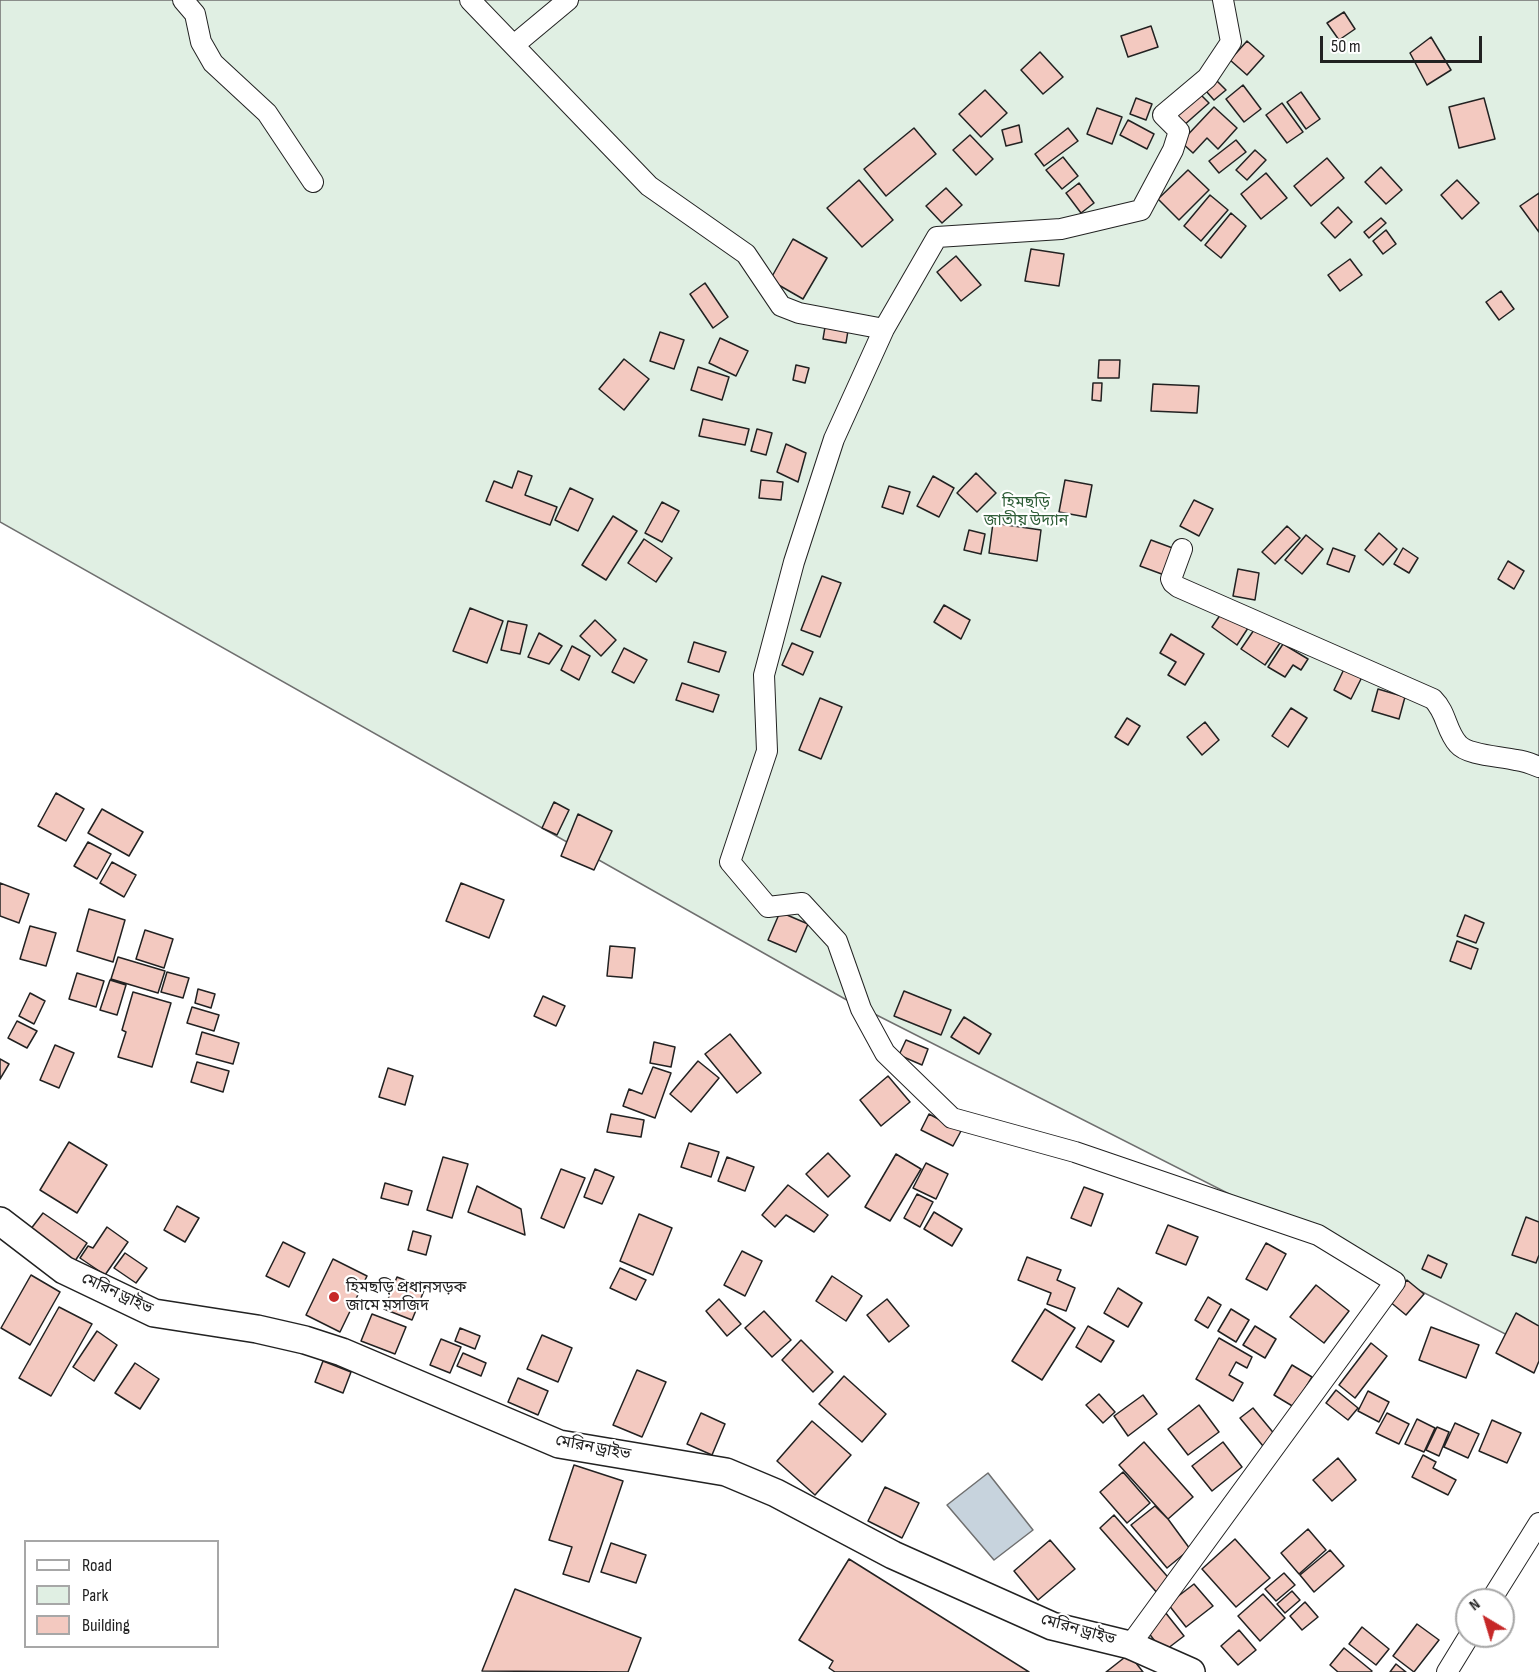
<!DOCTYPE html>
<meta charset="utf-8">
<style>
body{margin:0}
#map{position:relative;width:1539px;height:1672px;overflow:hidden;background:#fff;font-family:"Sofia Sans Condensed",sans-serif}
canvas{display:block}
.legend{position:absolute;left:24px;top:1540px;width:195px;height:108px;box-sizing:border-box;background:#fff;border:2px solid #a7a7a7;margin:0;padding:8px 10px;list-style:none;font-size:18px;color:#222}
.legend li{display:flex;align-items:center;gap:12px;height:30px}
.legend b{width:30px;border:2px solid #a7a7a7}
.north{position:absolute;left:1455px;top:1588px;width:60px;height:60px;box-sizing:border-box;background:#fff;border:2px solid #a7a7a7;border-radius:50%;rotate:322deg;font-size:16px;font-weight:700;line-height:24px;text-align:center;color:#222}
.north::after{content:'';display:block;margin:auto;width:21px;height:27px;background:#c62828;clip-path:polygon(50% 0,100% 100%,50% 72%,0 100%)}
.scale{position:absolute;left:1320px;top:36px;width:162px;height:27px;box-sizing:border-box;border:3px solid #222;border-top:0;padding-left:8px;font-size:18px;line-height:21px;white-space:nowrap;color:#222;-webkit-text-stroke:4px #fff;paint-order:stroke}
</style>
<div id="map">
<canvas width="1539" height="1672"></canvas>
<ul class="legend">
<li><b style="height:8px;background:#fff"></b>Road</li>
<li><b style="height:16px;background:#e0efe3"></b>Park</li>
<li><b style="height:16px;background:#f3c9c0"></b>Building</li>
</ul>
<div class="north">N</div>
<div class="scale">50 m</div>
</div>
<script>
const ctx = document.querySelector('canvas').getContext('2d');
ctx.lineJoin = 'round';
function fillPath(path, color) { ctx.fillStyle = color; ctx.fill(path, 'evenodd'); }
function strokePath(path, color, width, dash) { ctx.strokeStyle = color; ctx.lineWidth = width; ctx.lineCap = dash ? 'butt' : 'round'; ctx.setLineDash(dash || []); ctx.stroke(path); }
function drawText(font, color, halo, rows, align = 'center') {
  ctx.font = font + ' "Sofia Sans Condensed","Noto Sans Bengali",sans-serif'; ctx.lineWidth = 4.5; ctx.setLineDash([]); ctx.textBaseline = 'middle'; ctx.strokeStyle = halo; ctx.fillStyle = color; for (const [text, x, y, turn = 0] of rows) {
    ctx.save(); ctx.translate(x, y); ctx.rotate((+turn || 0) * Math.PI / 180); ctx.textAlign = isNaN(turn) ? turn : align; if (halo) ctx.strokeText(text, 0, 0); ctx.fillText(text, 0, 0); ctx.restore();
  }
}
const green = new Path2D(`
 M0,0H1539V1351L845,999L0,522Z`);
fillPath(green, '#e0efe3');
strokePath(green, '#6f6f6f', 1.5);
const water = new Path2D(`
 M988,1473L1033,1530L994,1560L947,1505Z`);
fillPath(water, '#c7d3dd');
strokePath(water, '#6f6f6f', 1.5);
const building = new Path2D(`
 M1344,12L1355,29L1339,40L1327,23Z
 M1151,26L1158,47L1128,57L1121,36Z
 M1431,37L1451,70L1427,85L1410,53Z
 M1247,41L1264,56L1247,75L1230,60Z
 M1040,52L1063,77L1043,94L1021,70Z
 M1217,81L1226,90L1214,100L1206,91Z
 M1243,85L1261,109L1244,122L1226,99Z
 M985,90L1007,113L981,137L959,114Z
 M1301,92L1320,119L1306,129L1287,102Z
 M1200,94L1209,103L1183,126L1174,116Z
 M1136,98L1152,104L1146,120L1130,114Z
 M1484,98L1495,139L1459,148L1449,107Z
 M1282,103L1303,132L1287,143L1266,115Z
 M1214,107L1237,128L1218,149L1207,138L1193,153L1181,142Z
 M1097,108L1122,117L1112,144L1087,134Z
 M1128,120L1154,134L1147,149L1120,135Z
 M1019,125L1022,142L1006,146L1002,130Z
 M914,128L936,154L886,196L864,169Z
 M1068,128L1078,141L1044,166L1035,154Z
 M970,135L993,159L976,175L953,150Z
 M1236,140L1246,152L1219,173L1209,161Z
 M1255,150L1266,160L1247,180L1236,170Z
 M1063,157L1078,176L1062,189L1046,170Z
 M1327,158L1344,178L1311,206L1294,186Z
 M1381,167L1402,190L1386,204L1365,182Z
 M1188,170L1209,190L1179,220L1158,199Z
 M1266,173L1287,198L1261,219L1241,194Z
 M859,180L893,220L862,247L827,208Z
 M1457,180L1479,203L1462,219L1441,195Z
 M1079,183L1094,203L1081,213L1066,193Z
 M946,188L962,205L942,223L926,206Z
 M1539,193V232L1520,206Z
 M1210,195L1228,210L1201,241L1184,226Z
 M1338,207L1352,222L1335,238L1321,223Z
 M1231,213L1246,226L1221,258L1205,245Z
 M1381,218L1386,223L1369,238L1364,232Z
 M1386,230L1396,244L1383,254L1373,241Z
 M793,239L827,258L803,299L770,280Z
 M1031,249L1064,254L1059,286L1025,281Z
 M956,256L981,285L961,301L937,272Z
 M1350,259L1362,275L1340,291L1328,275Z
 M705,283L728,317L713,328L690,294Z
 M1501,291L1514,309L1499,320L1486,302Z
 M827,315L850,318L846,343L823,339Z
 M660,332L684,340L674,369L650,361Z
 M720,338L748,351L736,376L709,363Z
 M624,359L649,379L624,410L599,389Z
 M1099,360H1120L1119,378H1098Z
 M796,365L809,368L805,383L793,380Z
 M698,367L729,377L722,400L691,390Z
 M1093,383H1102L1101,401L1092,400Z
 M1153,384L1199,386L1197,413L1151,411Z
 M703,419L749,429L745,445L699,436Z
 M757,429L772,433L766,455L751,451Z
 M786,444L806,453L798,482L777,472Z
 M518,471L532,476L525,495L557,507L550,525L486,501L494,481L512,488Z
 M976,473L996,493L977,512L957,493Z
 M933,476L954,488L939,517L917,506Z
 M761,480L783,482L781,500L759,498Z
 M1065,480L1092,485L1086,517L1059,512Z
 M889,486L910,492L903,514L882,507Z
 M570,488L593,499L578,531L555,520Z
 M1194,500L1213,509L1199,536L1180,526Z
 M662,502L679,511L662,542L645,533Z
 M613,516L637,531L606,580L582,565Z
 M993,523L1041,530L1037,561L989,553Z
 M1287,526L1300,538L1275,564L1262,552Z
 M969,530L985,534L981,554L964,550Z
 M1379,533L1397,549L1383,565L1365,550Z
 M1306,535L1323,549L1302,574L1285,560Z
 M644,539L672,558L656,582L628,563Z
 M1151,540L1178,550L1167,576L1140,566Z
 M1333,548L1355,556L1349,572L1327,564Z
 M1403,548L1418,558L1409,573L1394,564Z
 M1508,561L1524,571L1514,589L1498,579Z
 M1238,569L1259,573L1255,600L1233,596Z
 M822,576L841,583L820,637L801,630Z
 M944,605L970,620L961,639L934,622Z
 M470,608L503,621L487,663L453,651Z
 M1225,608L1250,625L1237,645L1212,627Z
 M595,620L616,640L601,656L580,636Z
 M508,621L527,625L520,654L501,650Z
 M1256,627L1280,643L1265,665L1241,649Z
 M539,633L562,646L549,664L528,657Z
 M1171,634L1204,654L1185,685L1168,675L1176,662L1160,653Z
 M694,642L726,652L719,672L688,662Z
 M792,643L813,652L803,675L782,665Z
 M1283,644L1308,659L1301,670L1293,665L1285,677L1268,667Z
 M572,646L590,656L579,680L561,670Z
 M624,648L647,660L634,683L612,672Z
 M1345,667L1363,675L1351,699L1334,690Z
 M682,683L719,695L713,712L676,700Z
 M1378,689L1405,697L1399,719L1372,711Z
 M820,698L842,707L821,759L799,750Z
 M1291,708L1307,718L1288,747L1272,736Z
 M1127,718L1140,726L1128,745L1115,737Z
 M1205,722L1219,740L1202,755L1187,737Z
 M56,793L84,809L66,841L38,826Z
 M554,802L569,810L557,835L542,828Z
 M102,809L143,832L129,856L88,833Z
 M578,814L612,831L594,870L561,856Z
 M88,842L111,854L97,879L74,866Z
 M112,862L136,875L124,897L100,883Z
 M0,883L29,894L19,923L0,916Z
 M461,883L504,900L489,938L446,921Z
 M89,909L125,920L113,962L77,951Z
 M780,912L808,924L796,952L768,940Z
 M1465,915L1484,923L1476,943L1457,936Z
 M30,926L56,933L46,966L20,959Z
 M145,930L173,939L164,968L136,959Z
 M1457,941L1478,949L1471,969L1450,961Z
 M610,946L635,948L632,978L607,976Z
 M118,957L165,971L158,993L111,979Z
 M167,972L189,978L183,998L161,992Z
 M77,973L104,981L96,1007L69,999Z
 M110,980L126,985L117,1015L100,1010Z
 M198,989L215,994L211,1008L195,1003Z
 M904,991L951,1010L941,1035L894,1016Z
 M133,992L171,1003L152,1067L118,1057L126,1032L122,1030Z
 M30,993L45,1001L34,1024L19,1016Z
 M543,996L565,1006L556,1026L534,1016Z
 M192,1007L219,1015L214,1031L187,1023Z
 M964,1017L991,1034L979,1054L951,1037Z
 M17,1021L37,1031L27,1048L8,1038Z
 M202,1032L239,1043L233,1064L196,1054Z
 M730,1034L761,1073L737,1093L705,1054Z
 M906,1040L928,1049L922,1065L899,1055Z
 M654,1042L675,1047L671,1067L650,1063Z
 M55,1045L74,1053L59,1088L40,1080Z
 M0,1059L9,1064L0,1079Z
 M698,1061L719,1078L691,1112L670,1094Z
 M197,1062L229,1071L223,1092L191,1082Z
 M653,1067L671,1073L655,1118L623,1106L629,1089L642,1094Z
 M388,1068L413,1076L405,1105L379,1097Z
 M888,1076L910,1102L881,1126L860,1100Z
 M611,1114L644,1120L641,1137L607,1132Z
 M929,1114L961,1131L953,1146L921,1130Z
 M69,1142L107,1165L77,1213L40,1190Z
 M689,1143L719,1152L711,1177L681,1167Z
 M828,1153L850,1176L828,1197L806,1174Z
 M896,1154L921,1169L890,1221L865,1207Z
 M443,1157L468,1164L452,1218L427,1210Z
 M727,1157L754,1167L745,1191L718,1181Z
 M926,1163L948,1174L936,1199L913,1188Z
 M561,1169L585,1178L564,1228L541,1218Z
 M595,1169L614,1177L602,1204L584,1197Z
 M385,1183L412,1191L408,1205L381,1198Z
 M788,1185L828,1215L814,1232L786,1215L775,1227L762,1215Z
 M477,1186L521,1209L525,1235L468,1212Z
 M1084,1187L1103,1194L1091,1226L1071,1218Z
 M917,1194L933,1202L920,1227L904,1218Z
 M177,1206L199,1218L185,1242L164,1230Z
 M934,1212L962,1229L952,1246L924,1229Z
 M43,1213L87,1243L75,1261L30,1230Z
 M639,1214L672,1228L653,1275L620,1261Z
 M1526,1217L1539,1222V1255L1536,1263L1512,1255Z
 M1168,1225L1198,1237L1186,1265L1156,1253Z
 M107,1227L128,1242L105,1275L80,1258L88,1246L93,1248Z
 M413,1231L431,1236L426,1255L408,1250Z
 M283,1242L305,1253L289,1287L266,1276Z
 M1266,1243L1286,1254L1267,1290L1246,1279Z
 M742,1251L762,1261L745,1296L724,1285Z
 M125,1253L147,1268L136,1283L114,1268Z
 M1428,1255L1447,1264L1441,1278L1422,1269Z
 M1027,1257L1061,1270L1057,1280L1075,1288L1066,1311L1047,1304L1051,1293L1018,1280Z
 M333,1259L367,1276L340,1332L306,1315Z
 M620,1268L646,1280L636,1300L610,1288Z
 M31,1275L60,1292L30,1345L1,1328Z
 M832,1276L862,1296L846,1321L816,1301Z
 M397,1277L425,1288L412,1320L384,1309Z
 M1407,1280L1424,1294L1406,1315L1389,1301Z
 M1316,1285L1349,1311L1324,1343L1290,1317Z
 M1118,1288L1142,1303L1128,1327L1104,1313Z
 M1208,1297L1221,1305L1208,1328L1195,1320Z
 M719,1299L741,1324L727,1336L706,1311Z
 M887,1299L909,1326L889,1342L867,1315Z
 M59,1307L92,1324L51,1396L19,1378Z
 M1045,1309L1075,1328L1042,1380L1012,1361Z
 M1231,1309L1249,1320L1236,1342L1218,1331Z
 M764,1311L791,1340L772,1357L745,1328Z
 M1516,1313L1539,1326V1361L1534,1373L1496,1353Z
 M372,1314L406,1327L395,1354L361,1341Z
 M1088,1326L1114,1341L1101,1362L1076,1347Z
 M1255,1326L1276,1339L1265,1358L1243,1345Z
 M1431,1327L1479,1345L1466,1378L1419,1360Z
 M460,1328L480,1336L475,1349L455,1341Z
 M97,1331L117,1345L94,1381L73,1367Z
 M542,1335L572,1348L558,1382L527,1369Z
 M1219,1338L1252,1357L1247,1368L1236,1362L1229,1375L1243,1383L1233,1401L1196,1379Z
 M441,1339L461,1347L450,1373L430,1365Z
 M801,1340L833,1372L813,1392L782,1360Z
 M1371,1343L1387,1356L1355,1398L1339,1385Z
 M463,1353L486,1363L481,1376L457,1366Z
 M323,1361L351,1372L343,1393L315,1382Z
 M135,1363L159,1379L140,1409L115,1393Z
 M1292,1365L1312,1377L1294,1407L1274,1395Z
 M637,1370L666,1382L642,1437L613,1425Z
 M844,1376L886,1414L862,1442L819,1404Z
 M518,1378L548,1391L538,1415L508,1402Z
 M1336,1390L1358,1408L1348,1420L1326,1403Z
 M1368,1391L1389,1402L1379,1422L1358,1411Z
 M1099,1394L1115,1412L1103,1423L1086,1405Z
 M1143,1395L1157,1414L1128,1436L1114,1416Z
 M1199,1405L1219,1432L1188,1455L1168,1429Z
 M1253,1408L1276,1436L1263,1446L1240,1418Z
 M701,1413L725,1424L712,1455L687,1444Z
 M1387,1413L1409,1424L1399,1444L1376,1433Z
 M1417,1419L1435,1428L1424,1452L1405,1444Z
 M1492,1420L1521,1433L1507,1463L1479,1451Z
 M812,1421L851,1455L815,1495L777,1461Z
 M1455,1423L1479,1434L1468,1458L1444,1447Z
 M1437,1427L1449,1432L1439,1456L1426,1450Z
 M1144,1442L1193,1497L1168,1519L1119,1465Z
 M1223,1442L1242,1467L1212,1491L1192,1466Z
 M1423,1455L1436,1462L1433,1468L1456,1480L1448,1495L1412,1477Z
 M1338,1458L1356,1480L1332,1501L1313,1480Z
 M574,1465L623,1481L589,1582L563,1574L572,1547L549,1540Z
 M1123,1472L1150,1503L1127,1523L1100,1492Z
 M885,1487L919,1503L902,1538L868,1521Z
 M1155,1506L1168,1519L1190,1549L1167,1568L1131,1525Z
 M1114,1515L1173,1583L1159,1595L1100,1528Z
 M1308,1529L1326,1550L1299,1574L1281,1553Z
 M1235,1539L1270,1578L1236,1607L1202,1569Z
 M1050,1540L1075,1569L1038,1600L1014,1571Z
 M611,1543L646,1555L636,1583L601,1572Z
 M1330,1550L1344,1566L1314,1592L1300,1575Z
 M849,1559L1029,1672H835L829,1668L833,1661L799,1640Z
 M1284,1573L1295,1585L1276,1601L1265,1589Z
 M1194,1584L1213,1606L1186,1627L1168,1604Z
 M515,1589L641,1638L628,1672L482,1671Z
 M1292,1591L1300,1600L1285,1613L1277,1604Z
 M1263,1594L1285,1618L1260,1641L1238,1616Z
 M1305,1602L1318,1617L1302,1630L1290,1616Z
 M1165,1612L1184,1636L1163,1652L1145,1628Z
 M1417,1624L1439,1640L1414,1672L1393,1656Z
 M1362,1627L1389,1649L1376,1665L1349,1644Z
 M1239,1630L1256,1650L1238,1665L1221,1646Z
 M1344,1648L1372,1671L1371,1672H1338L1330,1665Z
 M1129,1654L1143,1672H1106Z
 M1396,1664L1406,1672H1390Z`);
fillPath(building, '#f3c9c0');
strokePath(building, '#222', 1.5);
const minor = new Path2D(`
 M183,0L195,14L201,42L213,63L267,113L313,182
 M470,0L649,186L746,254L781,306L799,313L884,329
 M514,45L568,0
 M1182,549L1171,579L1173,583L1178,587L1433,699C1447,713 1446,731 1458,744C1468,756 1501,756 1516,760C1524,761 1532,764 1539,767
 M1491,1600L1539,1523
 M1130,1645L1395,1282L1318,1235L1075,1152L952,1118L885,1053L861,1009L837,941L802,903L768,907L730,862L767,751L764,675L794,562L834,439L884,329L937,237L1061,229L1141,210L1173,150L1179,131L1163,115L1207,78L1231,42L1223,0
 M1447,1672L1469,1636`);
const secondary = new Path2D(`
 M0,1221L64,1270L154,1313L257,1329L305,1340L342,1352L559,1444L726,1472L776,1493L893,1555L1052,1626L1130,1645L1191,1672`);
strokePath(minor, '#222', 22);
strokePath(secondary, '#222', 30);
strokePath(minor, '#fff', 20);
strokePath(secondary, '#fff', 27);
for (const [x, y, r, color] of [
 [334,1297,6,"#c62828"]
]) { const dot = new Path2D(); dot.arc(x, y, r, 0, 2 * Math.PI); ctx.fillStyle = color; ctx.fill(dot); strokePath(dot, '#fff', 2); }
drawText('16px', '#2f5e38', '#fff', [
 ["হিমছড়ি",1026,503],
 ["জাতীয় উদ্যান",1026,521]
]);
drawText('16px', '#222', '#fff', [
 ["হিমছড়ি প্রধানসড়ক",346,1288],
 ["জামে মসজিদ",346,1306]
], 'left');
drawText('16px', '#222', '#fff', [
 ["মেরিন ড্রাইভ",117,1294,25],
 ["মেরিন ড্রাইভ",593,1448,11],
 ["মেরিন ড্রাইভ",1078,1630,16]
]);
</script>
